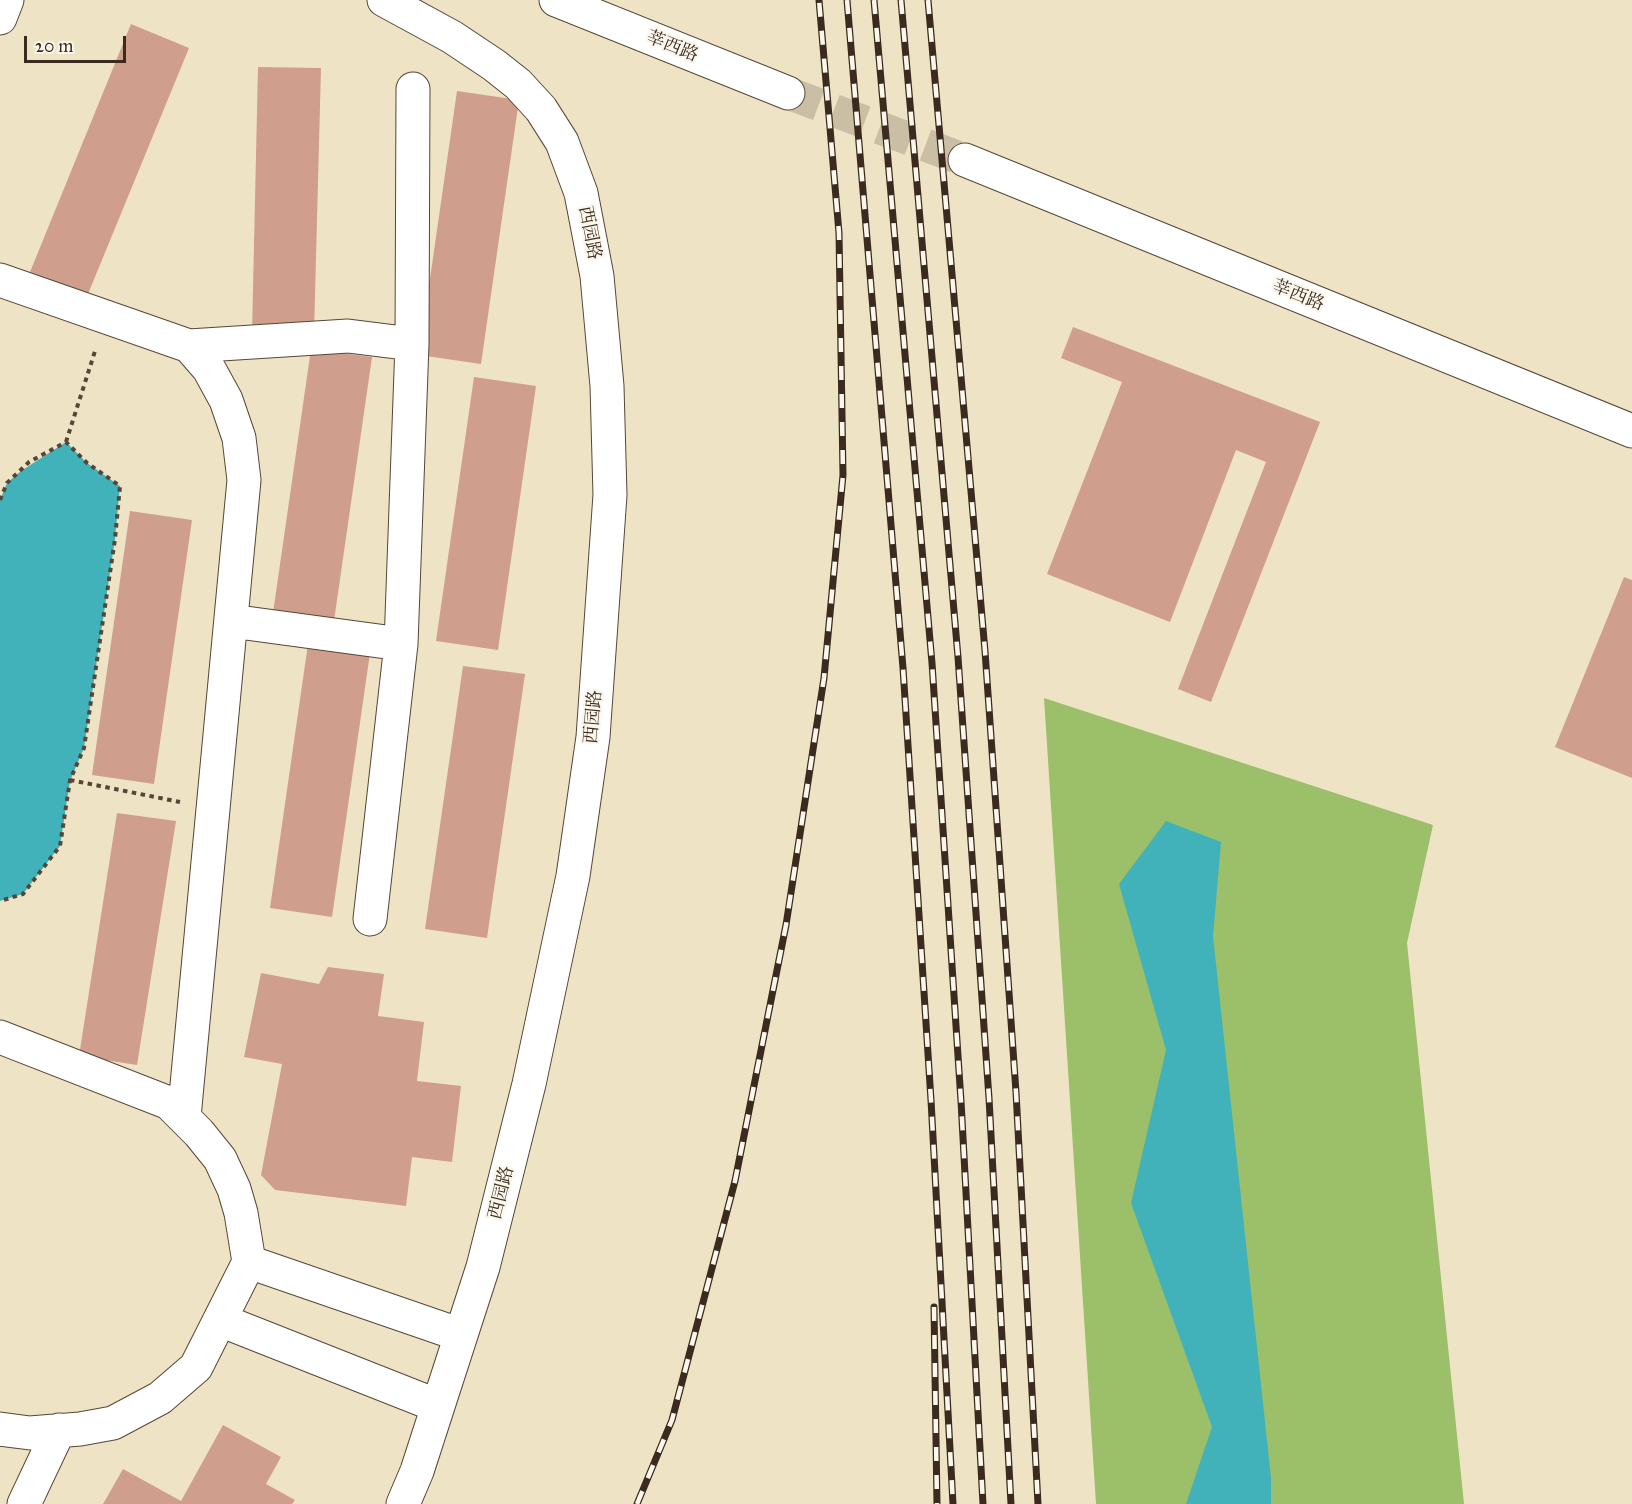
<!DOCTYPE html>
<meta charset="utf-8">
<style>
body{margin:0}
#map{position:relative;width:1632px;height:1504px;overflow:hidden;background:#eee4c5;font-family:"IM FELL Great Primer",serif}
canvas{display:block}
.scale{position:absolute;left:24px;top:36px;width:102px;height:27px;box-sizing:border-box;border:3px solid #3b2a1e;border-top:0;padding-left:8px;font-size:18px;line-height:21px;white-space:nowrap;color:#3b2a1e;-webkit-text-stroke:4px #fbf7ec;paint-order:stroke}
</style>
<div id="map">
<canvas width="1632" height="1504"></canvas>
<div class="scale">20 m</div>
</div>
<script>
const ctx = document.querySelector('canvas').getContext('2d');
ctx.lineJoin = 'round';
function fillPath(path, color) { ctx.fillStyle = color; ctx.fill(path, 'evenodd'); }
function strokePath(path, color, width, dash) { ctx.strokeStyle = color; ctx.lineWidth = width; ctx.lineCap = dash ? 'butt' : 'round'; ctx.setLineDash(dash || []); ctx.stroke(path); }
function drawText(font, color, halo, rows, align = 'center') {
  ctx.font = font + ' "IM FELL Great Primer","Noto Serif SC",serif'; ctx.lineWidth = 4.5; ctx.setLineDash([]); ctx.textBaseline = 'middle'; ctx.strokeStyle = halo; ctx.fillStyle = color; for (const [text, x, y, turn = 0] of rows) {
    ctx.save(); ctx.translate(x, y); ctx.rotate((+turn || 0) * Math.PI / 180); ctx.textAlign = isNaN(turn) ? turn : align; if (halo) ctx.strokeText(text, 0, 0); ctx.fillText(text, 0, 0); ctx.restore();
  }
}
fillPath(new Path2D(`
 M1044,698L1433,825L1407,943L1464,1504H1096Z`), '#9cbf69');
fillPath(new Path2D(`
 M66,442L87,463L120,486L115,539L84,748L70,781L60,846L23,894L0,901V500L7,483L21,471Z
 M1166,821L1221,842L1213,936L1271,1478V1504H1186L1212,1427L1131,1203L1166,1050L1119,884Z`), '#42b2ba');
fillPath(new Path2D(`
 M131,24L189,48L88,294L30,272Z
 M258,67L321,68L314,334L252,333Z
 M457,91L519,100L481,364L419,355Z
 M1073,327L1320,422L1211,702L1178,689L1266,462L1236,450L1170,622L1047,574L1122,382L1061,358Z
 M311,349L372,357L334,621L273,613Z
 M474,377L536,386L498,650L436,641Z
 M130,511L192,520L154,784L92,775Z
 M1624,577L1632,580V778L1555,747Z
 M308,644L370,653L332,917L270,908Z
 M463,666L525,674L487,938L425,929Z
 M117,813L176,821L137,1065L79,1056Z
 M328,967L384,974L378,1016L424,1022L417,1081L461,1086L452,1162L412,1157L406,1206L275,1190L261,1175L282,1064L244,1057L261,973L319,984Z
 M223,1425L281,1457L266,1484L295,1500L292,1504H103L123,1469L181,1501Z`), '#d09e8c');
strokePath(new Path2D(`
 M788,93L965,160`), '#cabfa4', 33, [33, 16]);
const minor = new Path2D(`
 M384,0L452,37L494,65L518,84L541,109L562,142L581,193L597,276L607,386L610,495L593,737L573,876L529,1084L483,1267L417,1471L403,1504
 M556,0L788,93
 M0,18L7,0
 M965,160L1632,431
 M0,280L189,346L209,369L226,400L239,438L244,480L184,1117
 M412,344L413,89
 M189,346L348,336L412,344L401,644L370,919
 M231,621L401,644
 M0,1037L169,1103L199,1133L220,1159L234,1189L241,1213L249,1262L196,1367L160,1398L113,1423L80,1429L30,1433L0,1429
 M249,1262L461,1335
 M220,1320L438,1406
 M24,1504L59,1430`);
strokePath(minor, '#564637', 35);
strokePath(new Path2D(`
 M66,442L96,348
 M0,500L7,483L29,462L66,442L87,463L120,486L115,539L84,748L70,780L60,846L23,894L0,901
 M70,780L180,802`), '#564637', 4, [4.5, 4.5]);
strokePath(minor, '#fff', 33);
const rail = new Path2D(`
 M847,0L903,668L931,1100L953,1504
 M874,0L932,663L961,1101L983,1504
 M901,0L958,657L989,1098L1011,1504
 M928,0L985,651L1016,1092L1038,1504
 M934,1307L937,1504
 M637,1504L672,1420L735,1181L786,925L824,678L843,475L839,233L819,0`);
strokePath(rail, '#3b2a1e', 7);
strokePath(rail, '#fbf7ec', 4.5, [14]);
drawText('18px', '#3b2a1e', '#fbf7ec', [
 ["莘西路",672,47,22],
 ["西园路",589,233,79],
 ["莘西路",1298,296,22],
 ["西园路",594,717,-85],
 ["西园路",502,1193,-76]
]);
</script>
